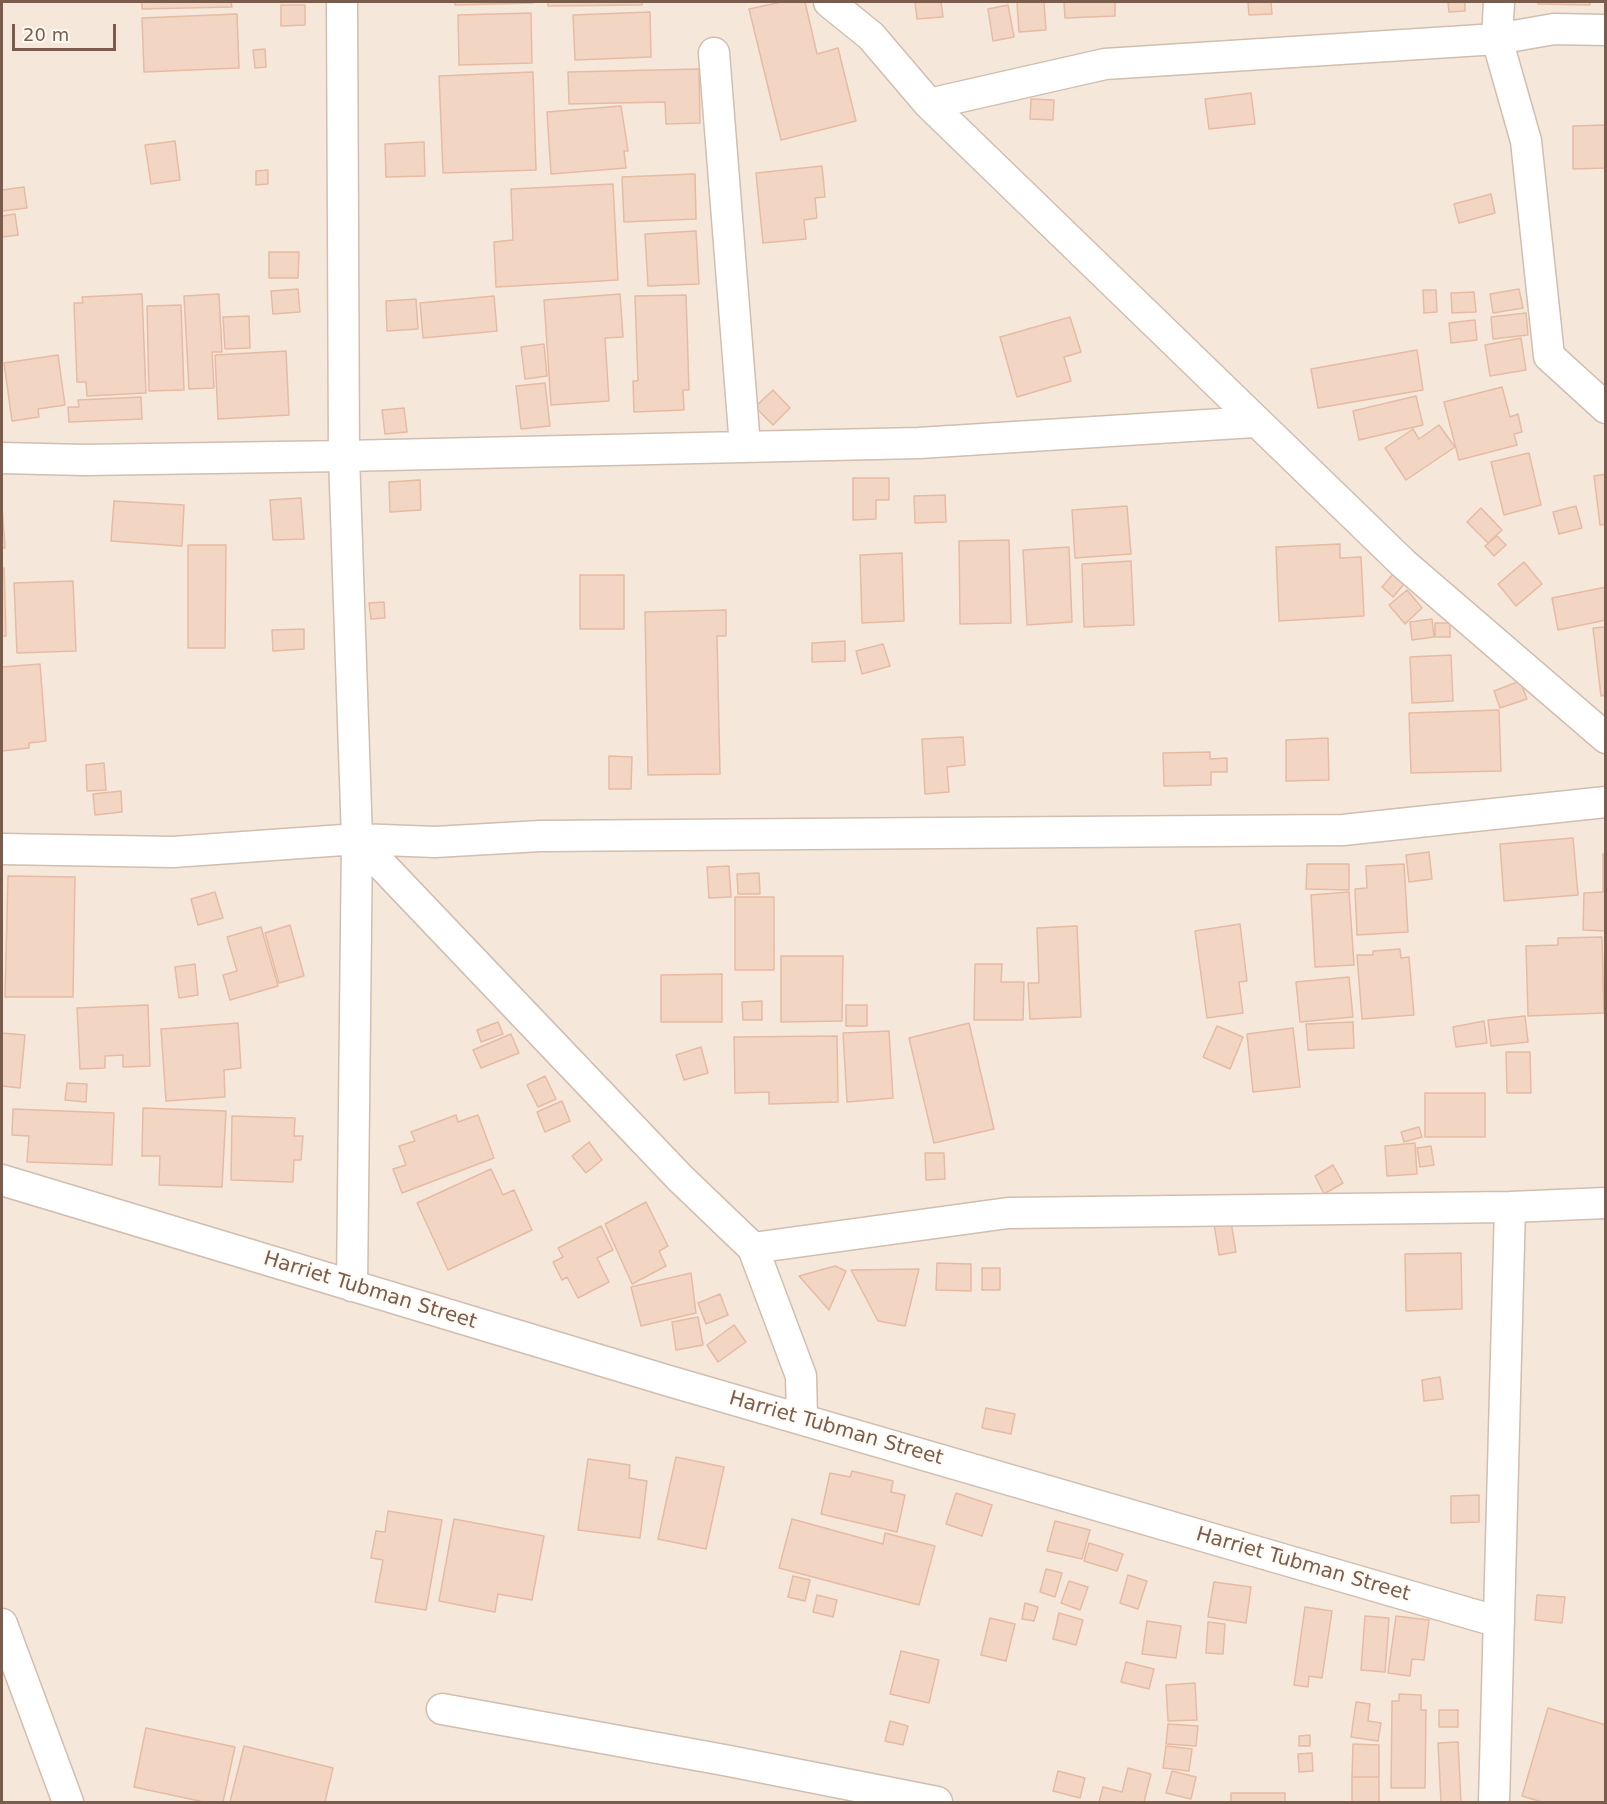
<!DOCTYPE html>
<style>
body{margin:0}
#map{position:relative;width:1607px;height:1804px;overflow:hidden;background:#fdf6ec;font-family:"DejaVu Sans",sans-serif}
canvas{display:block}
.frame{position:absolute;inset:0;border:3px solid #7a5c4d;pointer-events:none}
.scale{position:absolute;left:12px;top:24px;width:104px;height:27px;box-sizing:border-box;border:3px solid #7a5c4d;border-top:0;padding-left:8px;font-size:18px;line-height:21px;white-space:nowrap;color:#7a5c4d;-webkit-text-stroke:4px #fffaf3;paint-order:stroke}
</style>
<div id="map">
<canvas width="1607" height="1804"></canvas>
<div class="frame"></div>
<div class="scale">20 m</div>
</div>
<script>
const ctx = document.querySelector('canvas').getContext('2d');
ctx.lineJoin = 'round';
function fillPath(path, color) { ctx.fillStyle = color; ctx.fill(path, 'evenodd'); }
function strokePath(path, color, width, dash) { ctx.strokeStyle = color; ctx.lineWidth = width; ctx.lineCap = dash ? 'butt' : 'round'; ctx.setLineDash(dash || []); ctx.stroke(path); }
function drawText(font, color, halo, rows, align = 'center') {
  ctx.font = font + ' "DejaVu Sans",sans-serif'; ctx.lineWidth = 4.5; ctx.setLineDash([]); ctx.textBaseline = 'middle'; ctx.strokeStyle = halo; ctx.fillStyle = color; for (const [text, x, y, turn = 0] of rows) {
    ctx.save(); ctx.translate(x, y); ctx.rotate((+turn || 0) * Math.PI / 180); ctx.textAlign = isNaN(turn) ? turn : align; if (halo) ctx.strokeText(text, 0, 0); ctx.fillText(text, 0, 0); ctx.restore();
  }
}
fillPath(new Path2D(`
 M2,2H1605V1802H2Z`), '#f5e8da');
const building = new Path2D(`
 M142,2H231L232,7L142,9Z
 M455,2H532L533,3L455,5Z
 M548,2H642V5L548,6Z
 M782,2H805L817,54L838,48L856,121L781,140L749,9Z
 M915,2H941L943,17L917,19Z
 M1017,2H1044L1046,30L1019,32Z
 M1064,2H1115V16L1065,18Z
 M1248,2H1271L1272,14L1249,15Z
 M1448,2H1465V11L1449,12Z
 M1538,2H1590V5L1538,4Z
 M281,5H305V25L281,26Z
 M1008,5L1014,37L993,41L988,9Z
 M650,12L651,57L575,60L573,15Z
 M531,13L532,63L459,65L458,15Z
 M237,14L239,68L144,72L142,18Z
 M265,49L266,67L255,68L253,50Z
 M699,69L700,123L666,124L665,102L569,104L568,72Z
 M533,72L536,170L443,173L439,76Z
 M1251,93L1255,124L1209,129L1205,99Z
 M1031,99L1054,100L1053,120L1030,119Z
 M621,106L628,151H624L626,168L551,174L547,112Z
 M1606,125V168L1573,169V126Z
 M175,141L180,180L151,184L145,145Z
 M424,142L425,176L386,177L385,144Z
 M822,166L825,197L815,198L817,218L804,220L806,239L763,243L756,173Z
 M268,170V184L256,185V171Z
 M695,174L696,219L624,222L622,177Z
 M613,184L618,280L496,287L494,242L513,240L511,189Z
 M24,187L27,208L2,211V190Z
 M1491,194L1495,213L1459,223L1454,204Z
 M15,214L18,235L2,237V216Z
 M696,231L699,284L648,286L645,234Z
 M269,252H299L298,278H269Z
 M298,289L300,312L273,314L271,291Z
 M1519,289L1523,308L1493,313L1490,294Z
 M1423,290H1436L1437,312L1424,313Z
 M1474,292L1476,312L1452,313L1451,293Z
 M142,294L146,393L87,396L86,382H77L74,303H83L82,297Z
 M219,294L222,352H212L214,388L189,389L184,296Z
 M620,294L623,337L605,338L609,401L551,405L544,300Z
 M686,295L689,390H683L684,410L634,412L633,381H638L635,296Z
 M494,296L497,331L423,338L420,303Z
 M416,299L418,329L387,331L386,301Z
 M181,305L184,390L149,391L147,306Z
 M1526,313L1528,335L1493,339L1491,317Z
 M249,316L250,348L225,349L223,317Z
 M1070,317L1081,352L1064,357L1071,381L1017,397L1000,337Z
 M1475,320L1477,340L1451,343L1449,323Z
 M1521,338L1526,370L1490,376L1485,345Z
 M544,344L547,376L525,379L521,347Z
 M1417,350L1423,390L1318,408L1311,369Z
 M286,351L289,415L218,419L215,355Z
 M58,355L65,405L38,409L39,417L12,421L4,363Z
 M545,383L550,426L521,429L516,386Z
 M1502,387L1510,417L1518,414L1522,432L1514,434L1517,445L1459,460L1444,402Z
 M773,390L790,408L773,425L755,407Z
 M1416,396L1423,425L1359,440L1353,411Z
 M141,397L142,419L69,422L68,407H79L78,400Z
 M404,408L407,432L385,434L382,410Z
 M1439,425L1455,447L1406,480L1385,448L1413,429L1419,439Z
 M1529,453L1541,505L1504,515L1491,462Z
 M1606,474V524L1600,525L1594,476Z
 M853,478H889V500H876V519L853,520Z
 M420,480L421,510L390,512L389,482Z
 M945,495L946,522L915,523L914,496Z
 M301,498L304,539L273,540L270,500Z
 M114,501L184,505L182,546L111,541Z
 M2,505L5,548H2Z
 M1127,506L1131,554L1075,558L1072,510Z
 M1576,506L1582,528L1559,534L1553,512Z
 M1481,508L1502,530L1488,543L1467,522Z
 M1497,536L1506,545L1494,556L1485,546Z
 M1009,540L1011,623L960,624L959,541Z
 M1340,544V558L1361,557L1364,616L1279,621L1276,547Z
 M188,545H226L225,648H188Z
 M1069,547L1072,622L1027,625L1023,550Z
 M902,553L904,621L862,623L860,555Z
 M1131,561L1134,625L1084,627L1082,564Z
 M1524,562L1542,584L1516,606L1498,584Z
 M2,568H4L6,636H2Z
 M1394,573L1405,583L1393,597L1382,587Z
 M580,575H624V629H580Z
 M73,581L76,651L17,653L14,583Z
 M1606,587V620L1558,630L1552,598Z
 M1407,590L1422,608L1405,624L1389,605Z
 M384,602L385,618L371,619L369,603Z
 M726,610V636H717L720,774L648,775L645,612Z
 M1432,619L1434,637L1412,640L1410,622Z
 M1435,623H1450V637H1435Z
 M1606,627V695L1601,696L1593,628Z
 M304,629V649L273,651L272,630Z
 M845,641V661L812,662V643Z
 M883,644L890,666L862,674L856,651Z
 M1451,655L1453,701L1412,703L1410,657Z
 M40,664L46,741L29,743V748L2,751V667Z
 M1520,681L1527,699L1500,708L1494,691Z
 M1499,710L1501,771L1411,773L1409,713Z
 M963,737L965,765L947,767L949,792L925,794L922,739Z
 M1328,738L1329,780L1286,781V740Z
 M1210,752V759L1227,758V772H1211V785L1164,786L1163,753Z
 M609,756L632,757L631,789H609Z
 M104,763L106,790L87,791L86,765Z
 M121,791L122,812L95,815L93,794Z
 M1573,838L1578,895L1504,901L1500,844Z
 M1429,852L1432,879L1409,882L1406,855Z
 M1603,854H1606V931L1583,930L1584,893L1603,892Z
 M1307,864H1349V890L1306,889Z
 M1404,864L1408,932L1357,935L1355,889L1367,888L1366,866Z
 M729,866L731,897L709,898L707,867Z
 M759,873L760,894H738L737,874Z
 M8,876L75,877L73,997H5Z
 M215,892L223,918L198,925L191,899Z
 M1349,892L1354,965L1315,967L1311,895Z
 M735,897H774V970H735Z
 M1240,924L1247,981L1239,982L1243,1013L1207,1018L1195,931Z
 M290,925L304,976L279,983L265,933Z
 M1077,926L1081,1017L1030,1019L1028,983H1039L1037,928Z
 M261,927L278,986L230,1000L223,975L237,971L227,937Z
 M1602,937L1604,1013L1528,1016L1526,946L1558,945V938Z
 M1400,949L1401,958L1409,957L1414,1015L1362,1019L1357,955H1373V951Z
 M781,956H843L842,1021L781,1022Z
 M195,964L198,995L179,998L175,967Z
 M975,964H1002L1001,982H1024L1023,1020H974Z
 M722,974V1022H661V975Z
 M1349,977L1353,1017L1300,1022L1296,982Z
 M762,1001V1020H743L742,1002Z
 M148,1005L150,1066L123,1067V1055L105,1056V1068L80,1069L77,1008Z
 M846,1005H867V1026H846Z
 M1525,1016L1528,1042L1491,1046L1488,1020Z
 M1484,1021L1487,1043L1456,1047L1453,1027Z
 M498,1022L503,1034L481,1042L477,1030Z
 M1353,1022L1354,1048L1308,1050L1306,1024Z
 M238,1023L241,1068L224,1070L225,1097L166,1101L161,1029Z
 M969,1023L994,1129L934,1143L909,1038Z
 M1217,1026L1243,1037L1230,1069L1203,1057Z
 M1293,1028L1300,1087L1253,1092L1247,1034Z
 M889,1031L893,1098L847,1102L843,1033Z
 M2,1033L25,1035L20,1088L2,1086Z
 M511,1034L519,1053L481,1068L473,1050Z
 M837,1036L838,1102L769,1104V1092L735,1093L734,1037Z
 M701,1047L708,1073L684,1080L676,1055Z
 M1506,1052H1530L1531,1093H1507Z
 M545,1076L556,1099L538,1107L527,1085Z
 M67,1083L87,1084L86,1102L65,1100Z
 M1425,1093H1485V1137H1425Z
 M562,1101L570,1121L545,1132L537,1112Z
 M143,1108L226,1111L222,1187L159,1185L160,1156H142Z
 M13,1109L114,1113L112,1165L27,1162L29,1136L12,1135Z
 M456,1115L458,1122L478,1115L494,1158L402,1193L393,1169L406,1165L399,1146L415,1141L411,1132Z
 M232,1116L295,1118L294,1136H303L301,1160H294L293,1182L231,1180Z
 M1419,1127L1422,1137L1404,1142L1401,1132Z
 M589,1142L602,1160L586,1173L572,1156Z
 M1415,1143L1417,1174L1387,1176L1385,1146Z
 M1431,1146L1434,1165L1420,1167L1417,1148Z
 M925,1153H944L945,1179L926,1180Z
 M1333,1165L1343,1183L1324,1194L1315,1176Z
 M491,1169L503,1195L514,1190L532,1230L448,1270L417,1203Z
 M646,1202L668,1246L659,1251L666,1266L632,1284L605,1224Z
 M1231,1222L1236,1252L1219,1255L1214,1224Z
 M601,1226L613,1250L597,1258L609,1282L578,1298L567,1277L562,1280L553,1262L563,1257L558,1248Z
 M1461,1253L1462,1309L1406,1311L1405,1254Z
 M937,1263L971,1264V1291L936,1290Z
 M835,1266L846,1271L829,1310L799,1276Z
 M982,1268H1000V1290H982Z
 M919,1269L905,1326L878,1321L851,1270Z
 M691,1273L696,1313L641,1326L631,1287Z
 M720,1294L728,1315L706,1324L698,1303Z
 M698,1317L703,1345L676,1350L672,1322Z
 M734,1325L746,1342L718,1362L707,1345Z
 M1440,1377L1443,1399L1424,1401L1422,1380Z
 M986,1408L1015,1414L1011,1434L982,1428Z
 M676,1457L724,1467L706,1549L658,1539Z
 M588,1459L630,1465L629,1478L647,1481L640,1538L578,1530Z
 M852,1471L893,1481L891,1492L905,1495L897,1532L821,1514L830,1473L850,1477Z
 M956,1493L992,1505L982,1536L946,1524Z
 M1479,1495V1522L1451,1523V1496Z
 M388,1511L442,1520L426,1610L375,1602L383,1560L371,1558L376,1531L385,1532Z
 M454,1519L544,1536L532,1600L498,1594L495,1612L439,1601Z
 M792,1519L883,1544L885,1533L935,1546L919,1605L779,1568Z
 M1055,1521L1090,1530L1082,1559L1047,1551Z
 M1089,1543L1123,1554L1117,1571L1084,1561Z
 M1046,1569L1062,1573L1055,1597L1040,1592Z
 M1128,1575L1147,1581L1138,1609L1120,1603Z
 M793,1576L810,1580L805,1601L788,1597Z
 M1069,1581L1088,1587L1080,1610L1061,1603Z
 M1214,1582L1251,1587L1246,1623L1208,1617Z
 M817,1595L837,1600L833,1617L813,1612Z
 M1537,1595L1565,1597L1562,1623L1535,1620Z
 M1025,1603L1038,1607L1034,1621L1022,1619Z
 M1305,1607L1332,1611L1322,1678L1309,1676L1308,1687L1294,1685Z
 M1059,1613L1083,1620L1076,1645L1053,1639Z
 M1365,1616L1389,1618L1385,1672L1361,1670Z
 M1396,1616L1429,1620L1424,1660L1412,1659L1410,1676L1388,1673Z
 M990,1618L1015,1624L1006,1661L981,1655Z
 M1147,1621L1181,1626L1176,1658L1142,1654Z
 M1208,1622L1225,1624L1223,1654L1206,1653Z
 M901,1651L939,1660L929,1703L890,1694Z
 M1126,1662L1154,1669L1149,1689L1121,1682Z
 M1195,1683L1197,1720L1168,1721L1166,1685Z
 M1399,1694L1421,1695V1710H1426L1425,1788H1391L1392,1701H1399Z
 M1356,1702L1370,1704L1368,1721L1381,1723L1378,1741L1351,1737Z
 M1548,1708L1606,1725V1802H1542L1522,1796Z
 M1439,1710H1458V1727H1439Z
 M890,1721L908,1726L903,1745L885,1741Z
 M1168,1724L1198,1726L1196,1746L1166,1744Z
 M146,1728L235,1747L223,1802H204L134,1787Z
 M1310,1735V1746H1299V1736Z
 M1458,1742L1461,1802H1441L1438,1743Z
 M1353,1744L1379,1745V1777H1352Z
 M244,1746L333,1768L325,1802H230Z
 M1166,1746L1192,1749L1189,1771L1163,1768Z
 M1312,1753L1313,1771L1299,1772L1298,1754Z
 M1128,1768L1151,1774L1144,1802H1099L1103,1787L1122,1792Z
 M1058,1771L1085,1778L1080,1798L1053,1791Z
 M1172,1771L1196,1777L1191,1799L1166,1793Z
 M1352,1777H1379V1802H1352Z
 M1231,1793H1285V1802H1231Z`);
fillPath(building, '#f3d5c3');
strokePath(building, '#e6bba3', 1.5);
const minor = new Path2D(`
 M342,2L344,456L357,839L352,1286
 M829,2L871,36L929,104L1404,564L1606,738
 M1499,2L1497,39L1526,141L1549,356L1606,408
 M714,53L745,446
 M929,104L1105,64L1497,39L1554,29L1606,30
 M2,458L84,460L344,456L919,443L1254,422
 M357,839L680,1178L753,1248L801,1376L802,1419
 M2,849L173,852L357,839L435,842L540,836L1343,830L1606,802
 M2,1180L669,1381L1499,1622
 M753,1248L1008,1213L1510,1207L1606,1203
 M2,1624L68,1802
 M442,1709L724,1760L937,1802
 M1494,1802L1510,1207`);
strokePath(minor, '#d1beb0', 33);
strokePath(minor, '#fff', 30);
drawText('20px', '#7a5c4d', '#fffaf3', [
 ["Harriet Tubman Street",370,1291,17],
 ["Harriet Tubman Street",836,1429,16],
 ["Harriet Tubman Street",1303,1565,16]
]);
</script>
